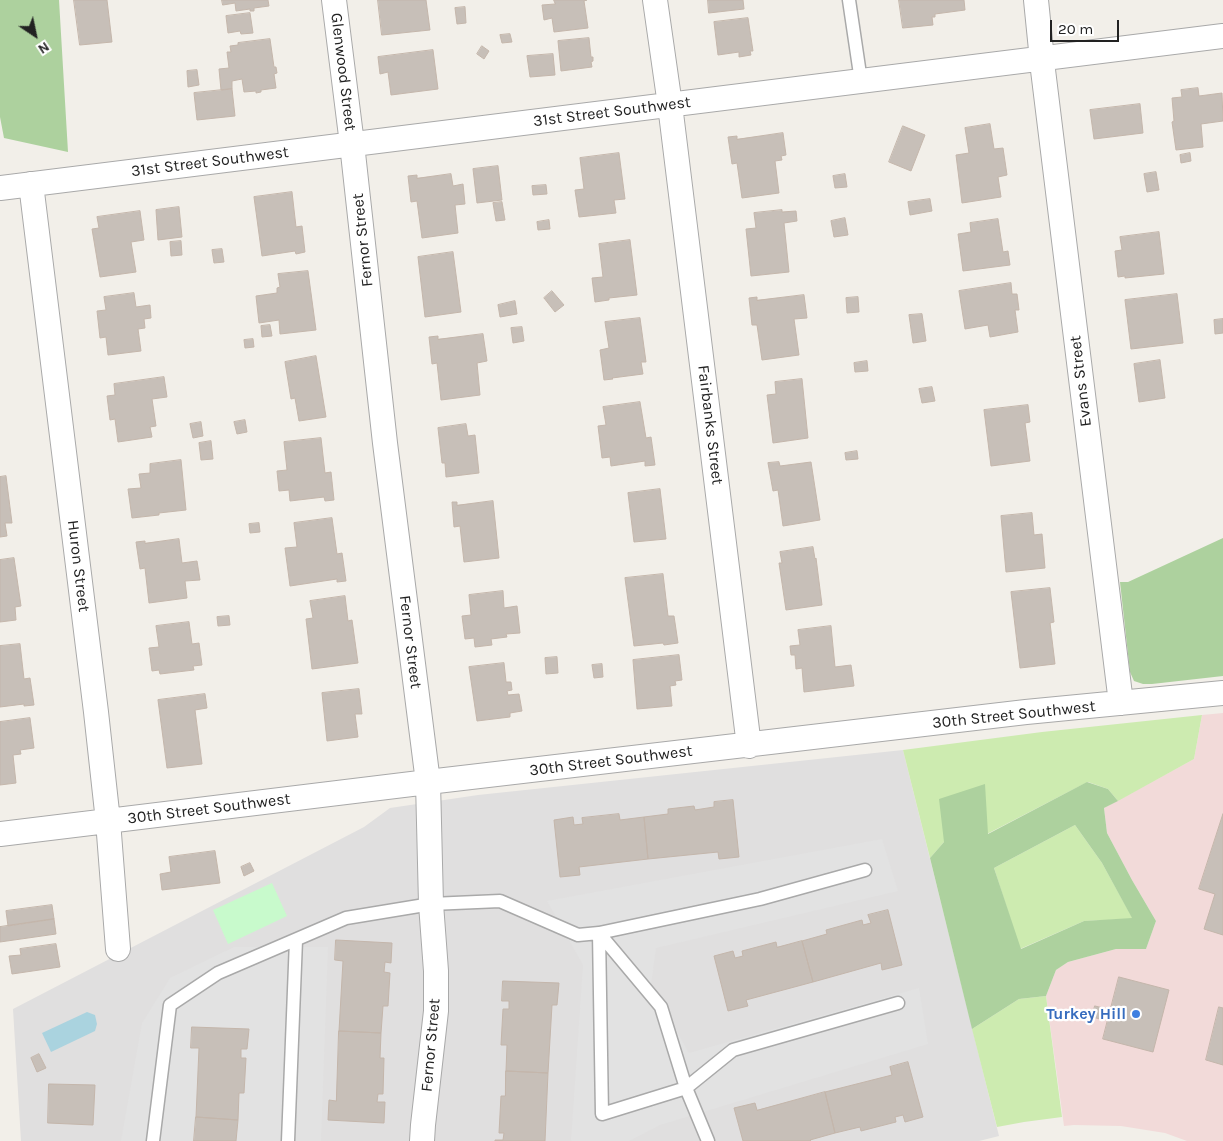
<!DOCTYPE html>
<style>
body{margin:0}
#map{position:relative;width:1223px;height:1141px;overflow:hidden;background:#f2efe9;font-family:Karla,sans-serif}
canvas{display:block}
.north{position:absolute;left:10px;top:10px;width:50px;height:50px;-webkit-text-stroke:4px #fff;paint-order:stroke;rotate:146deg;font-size:14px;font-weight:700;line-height:20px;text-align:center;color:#222}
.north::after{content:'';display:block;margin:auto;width:18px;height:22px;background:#222;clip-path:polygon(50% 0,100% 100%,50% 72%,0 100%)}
.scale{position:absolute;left:1050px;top:20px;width:69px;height:22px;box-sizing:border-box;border:2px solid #222;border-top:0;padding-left:6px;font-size:15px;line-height:18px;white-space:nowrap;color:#222;-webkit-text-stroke:4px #fff;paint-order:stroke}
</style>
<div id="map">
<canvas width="1223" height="1141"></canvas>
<div class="north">N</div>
<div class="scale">20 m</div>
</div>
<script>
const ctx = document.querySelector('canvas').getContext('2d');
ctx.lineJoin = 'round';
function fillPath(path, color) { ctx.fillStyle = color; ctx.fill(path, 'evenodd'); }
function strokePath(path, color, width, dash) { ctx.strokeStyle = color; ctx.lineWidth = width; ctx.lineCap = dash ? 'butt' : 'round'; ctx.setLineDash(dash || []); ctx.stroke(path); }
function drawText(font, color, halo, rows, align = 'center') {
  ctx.font = font + ' Karla,sans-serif'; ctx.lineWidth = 4.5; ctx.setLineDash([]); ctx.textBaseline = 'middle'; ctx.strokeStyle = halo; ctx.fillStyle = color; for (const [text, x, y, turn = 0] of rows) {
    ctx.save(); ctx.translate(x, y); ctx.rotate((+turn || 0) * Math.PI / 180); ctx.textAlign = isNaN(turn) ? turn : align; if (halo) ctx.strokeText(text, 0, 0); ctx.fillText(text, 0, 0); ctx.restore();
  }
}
fillPath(new Path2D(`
 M903,750L999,1136L979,1141H21L13,1009L364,827L390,808L478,795Z`), '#e0dfdf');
fillPath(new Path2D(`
 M1223,713V1141H1187L1165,1133L1121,1126L1074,1125L1064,1126L1046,996L1056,970L1068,962L1116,949H1146L1156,921L1132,880L1107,833L1104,808L1194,759L1202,715Z`), '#f2dad9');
fillPath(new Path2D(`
 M1202,715L1194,759L1118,801L1108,789L1088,782L1072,790L987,834L944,842L930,858L903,750L1042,732Z
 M1075,825L1102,863L1133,919L1084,921L1020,949L994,868Z
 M1046,996L1062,1117L1024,1122L997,1127L972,1029L1019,999Z`), '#cdebb0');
fillPath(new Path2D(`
 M0,0H59L68,152L4,138L0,117Z
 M1223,538V676L1152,684H1143L1134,681L1130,672L1120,582H1128Z
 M1087,782L1108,789L1118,801L1104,808L1107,833L1132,880L1156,921L1146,949H1116L1068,962L1056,970L1046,996L1019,999L972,1029L930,858L944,842L939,799L985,784L988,834ZM1075,825L1102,863L1132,918L1084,921L1021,949L994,868Z`), '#add19e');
fillPath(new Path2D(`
 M272,883L287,916L228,944L213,910Z`), '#c8facc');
fillPath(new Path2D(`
 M882,839L898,891L656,948L651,985L689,1053L919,988L928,1044L660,1125L629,1141H571L583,965L547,901Z
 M234,947H328L321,1141H121L142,1023L170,978Z`), '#e2e2e2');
fillPath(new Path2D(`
 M87,1012L95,1015L97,1024L95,1031L51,1052L42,1033Z`), '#aad3df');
const building = new Path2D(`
 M74,0H107L112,42L80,45Z
 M222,0H268L269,6L254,8V11H250V9L236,11L235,3L223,5Z
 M378,0H426L430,30L382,35Z
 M554,0H587L584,1L588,28L554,32L552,18L544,20L542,5L555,4Z
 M708,0H743L744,9L709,13Z
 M899,0H964L965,10L935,14V17H932L933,25L903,28Z
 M465,7L466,23L457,24L455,8Z
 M250,13L253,33L241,34L240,31L228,33L226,16Z
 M748,18L753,51H750L751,55L739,57V52L718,55L714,22Z
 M510,34L512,42L502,43L500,35Z
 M589,38L591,57H593V61L591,62L592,67L561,71L558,41Z
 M270,39L274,67H276L277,73L274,74L276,88L261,90V92L256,93V91L244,92L242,79L232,81V89L221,90L219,69L229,68L227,52H231L230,46L238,45V43Z
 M482,46L489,51L484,59L477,54Z
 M433,50L438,89L391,95L388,72L380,74L378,57Z
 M553,54L555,75L530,77L527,56Z
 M197,70L199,85L188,87L187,71Z
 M1198,88L1199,96L1222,93L1223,121L1201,124L1203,147L1176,150L1172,122L1174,121L1172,98L1182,97L1181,90Z
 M232,89L235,116L197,120L194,93Z
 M1140,104L1143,133L1094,139L1090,110Z
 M990,124L994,149L1003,148L1007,175L998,177L1001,197L962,203L956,155L969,153L965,128Z
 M903,126L925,135L911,171L889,162Z
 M783,133L786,155L781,156L782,160L775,161L779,193L742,198L737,163L732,164L728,137L737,136V139Z
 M619,153L625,199L614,200L616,213L579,217L575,190L584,189L580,158Z
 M1190,153L1191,161L1181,163L1180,155Z
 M498,166L502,200L477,203L473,169Z
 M1156,172L1159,190L1147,192L1144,174Z
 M451,174L453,186L463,184L465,204L455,205L458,233L422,238L417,201L411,202L408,176L417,175V178Z
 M845,174L847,187L835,188L833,176Z
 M546,185L547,194L533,195L532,186Z
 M292,192L296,227L302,226L305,252L296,254L295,251L262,256L254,197Z
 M930,199L932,211L910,215L908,202Z
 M502,202L505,220L496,221L493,203Z
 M179,207L182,237L158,240L156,210Z
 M782,210V212L796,211L797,221L784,223L789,272L751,276L746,229L756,228L754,213Z
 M140,211L144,240L131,242L136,272L100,277L92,229L99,228L97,217Z
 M845,218L848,235L834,237L831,221Z
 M998,219L1003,252L1008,251L1010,265L963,271L958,234L971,232L970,223Z
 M549,220L550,229L538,230L537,222Z
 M1159,232L1164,274L1125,278V276L1118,277L1115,251L1122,250L1120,237Z
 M630,240L637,295L609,298V300L595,302L592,278L603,277L599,244Z
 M181,241L182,255L171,256L170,242Z
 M222,249L224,262L214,263L212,250Z
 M453,252L461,312L425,317L418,257Z
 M308,271L316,330L280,334L279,320L259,323L256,296L277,293V288L280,287L278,274Z
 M1011,283L1012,294H1017L1019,310H1015L1018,332L990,337L988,325L965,329L959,291Z
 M552,291L564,305L555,312L544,298Z
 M134,293L136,307L150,305L151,318L144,319L145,328L138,329L141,351L108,355L106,337L100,338L97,311L106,310L104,297Z
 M1177,294L1183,343L1131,349L1125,300Z
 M804,295L807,318L794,319L799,355L762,360L757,325H752L749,298L757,297V300Z
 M858,297L859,312L847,313L846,298Z
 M515,301L517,314L500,317L498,305Z
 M922,314L926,341L913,343L909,315Z
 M640,318L646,362H641L643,374L612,378L613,379L604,380L600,350L609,348L605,322Z
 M1223,319V333L1215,334L1214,320Z
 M270,325L272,336L262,337L261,326Z
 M522,327L524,341L513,343L511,328Z
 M483,334L487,361L477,363L480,395L441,400L437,363L432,364L429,337L438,336V339Z
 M253,339L254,347L245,348L244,340Z
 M316,356L326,417L299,421L295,398L291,399L285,362Z
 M1160,360L1165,398L1139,402L1134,364Z
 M867,361L868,371L855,372L854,363Z
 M164,377L167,397L152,399L156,426L150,427L152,437L118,442L115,419L110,420L107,396L115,395L114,384Z
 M802,379L808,438L773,443L767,395L776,394L775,382Z
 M932,387L935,401L922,403L919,389Z
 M640,402L646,438L651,437L655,465L645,466V461L611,466L610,457L602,458L598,426L606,425L603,407Z
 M1028,405L1030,422L1025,423L1030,461L991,466L984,410Z
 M245,420L247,432L237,434L234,422Z
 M201,422L203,436L193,438L190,424Z
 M466,424L468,436L475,435L479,473L446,477L445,463H442L438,428Z
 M321,438L325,473L331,472L334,500L325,501L324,497L290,501L289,490L279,491L277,471L287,470L284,442Z
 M211,441L213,459L201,460L199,443Z
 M857,451L858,459L846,460L845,453Z
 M181,460L186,510L159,513V515L132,518L128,489L141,488L139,474L150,473V464Z
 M779,462L780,466L811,462L820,520L783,526L778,490L773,491L768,463Z
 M6,476L12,523H5L7,536L0,537V477Z
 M660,489L666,539L634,542L628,493Z
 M493,501L499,558L464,562L460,526L454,527L452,502H457V505Z
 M1032,513L1034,535L1042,534L1045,568L1006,572L1001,516Z
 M332,518L337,554L342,553L346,581L337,582V579L290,586L285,548L297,547L294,523Z
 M259,523L260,532L250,533L249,524Z
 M179,539L182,563L197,561L200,580L185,581L187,598L149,603L145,568L140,569L136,542L145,541V543Z
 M813,547L815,559L816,558L822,605L786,610L779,563H782L780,552Z
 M14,558L21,606L15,607L16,620L0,622V560Z
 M663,574L668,616H674L678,643L664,645L663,643L634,646L625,578Z
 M1050,588L1054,622L1050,623L1055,664L1020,668L1011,592Z
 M503,591L504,608L517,606L520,633L506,634L507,637L491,639L492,645L475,647L474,638L465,639L462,616L471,615L469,595Z
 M345,596L348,621L352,620L358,663L312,669L306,619L313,618L310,601Z
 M229,616L230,625L218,626L217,617Z
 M189,622L192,644L199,643L202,665L193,666L194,670L160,674L159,670L152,671L149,648L159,647L156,626Z
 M831,626L835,667L851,665L854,686L804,692L802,668L796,669L795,655H791L790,646L800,645L798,630Z
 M20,644L24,679L30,678L34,705L24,706V704L0,707V646Z
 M679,655L682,680L675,681L676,685L670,686L672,706L637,709L633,660Z
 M557,657L558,673L546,674L545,658Z
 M504,663L506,682H511L512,690L507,691L508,695L519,694L522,711L510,713V717L477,721L469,667Z
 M602,664L603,677L594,678L592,665Z
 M359,689L362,714H355L358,737L327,741L322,693Z
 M205,694L207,708L195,710L202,764L167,768L158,700Z
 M30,718L34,748L20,750L21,754L13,755L16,783L0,785V722Z
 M733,800L739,857L719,859L718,852L648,859L644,817L668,814V809L694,806L695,810L714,807V802Z
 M619,814L620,820L644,817L648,859L579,867L580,875L560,877L554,820L573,817L574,825L583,824L582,818Z
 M1223,814V935L1204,929L1215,894L1199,889Z
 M215,851L220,883L162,890L160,874L171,872L169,857Z
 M250,863L254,871L244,876L241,867Z
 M52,905L54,919L8,926L6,911Z
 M888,910L902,965L882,970L881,963L813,982L802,941L827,934L826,930L862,920L863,925L871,923L868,915Z
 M54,919L56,934L0,942V927Z
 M336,940L392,943L391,963L385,962L384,972L390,973L388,1006H383L381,1033L339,1031L343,961L335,960Z
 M802,941L813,982L746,1000L748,1006L728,1011L714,956L733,951L735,958L743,956L742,951L776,942L777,947Z
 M56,944L60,967L12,974L9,956L21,955L20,949Z
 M1119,977L1169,990L1153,1052L1103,1039Z
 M503,981L559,983L557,1005H552L548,1073L506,1071L507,1045H501L503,1009H509V1001H502Z
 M1095,1006L1103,1008L1100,1019L1092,1017Z
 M1219,1007L1223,1008V1065L1206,1060Z
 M192,1027L249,1029L247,1049H241V1058H246L244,1093H239L238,1120L196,1117L199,1048H191Z
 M339,1031L381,1033L380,1058H384L383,1094H378L377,1102H385L384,1123L328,1120L329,1100L336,1101Z
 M39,1054L46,1068L37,1072L31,1058Z
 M908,1062L923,1117L905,1122L903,1115L895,1117L896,1122L861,1131L860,1127L835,1133L825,1092L892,1075L890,1067Z
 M506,1071L548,1073L545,1141H495V1140H503L504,1133H499L501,1096H505Z
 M49,1084L95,1085L93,1125L48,1123Z
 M825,1092L835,1133L810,1140L811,1141H743L734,1108L755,1103L757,1110Z
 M196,1117L238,1120L236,1141H194Z`);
fillPath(building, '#c7bfb8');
strokePath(building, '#c4b6ab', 1);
const lane = new Path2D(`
 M849,0L861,81
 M599,933L661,1007L686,1088L733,1050L898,1003
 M599,933L602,1114L686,1088L708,1141
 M153,1141L170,1005L218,973L346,918L431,904L500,901L578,935L599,933L760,899L865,870
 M288,1141L296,940`);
const street = new Path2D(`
 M334,0L352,144L385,443L428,782L431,904L436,971V1011L423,1125L422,1141
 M655,0L670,105L749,746
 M1036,0L1043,70L1121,703
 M31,184L96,712L108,821L118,949
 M0,188L1223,36
 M0,834L428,782L1026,712L1223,693`);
strokePath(lane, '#a9a9a9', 15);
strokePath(street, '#a9a9a9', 26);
strokePath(lane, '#fff', 12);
strokePath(street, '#fff', 24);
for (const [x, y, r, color] of [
 [1136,1014,5,"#3f7fe0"]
]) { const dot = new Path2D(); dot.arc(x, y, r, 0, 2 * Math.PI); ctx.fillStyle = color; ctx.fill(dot); strokePath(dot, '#fff', 2); }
drawText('16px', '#222', '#fff', [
 ["Glenwood Street",343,72,83],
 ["31st Street Southwest",612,112,-7],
 ["31st Street Southwest",210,162,-7],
 ["Fernor Street",363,240,-96],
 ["Evans Street",1081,381,-97],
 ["Fairbanks Street",710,425,83],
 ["Huron Street",78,566,83],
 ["Fernor Street",410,642,83],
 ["30th Street Southwest",1014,715,-6],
 ["30th Street Southwest",611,761,-7],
 ["30th Street Southwest",209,809,-7],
 ["Fernor Street",431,1045,-85]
]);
drawText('bold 16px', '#366cbe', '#fff', [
 ["Turkey Hill",1126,1014]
], 'right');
</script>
